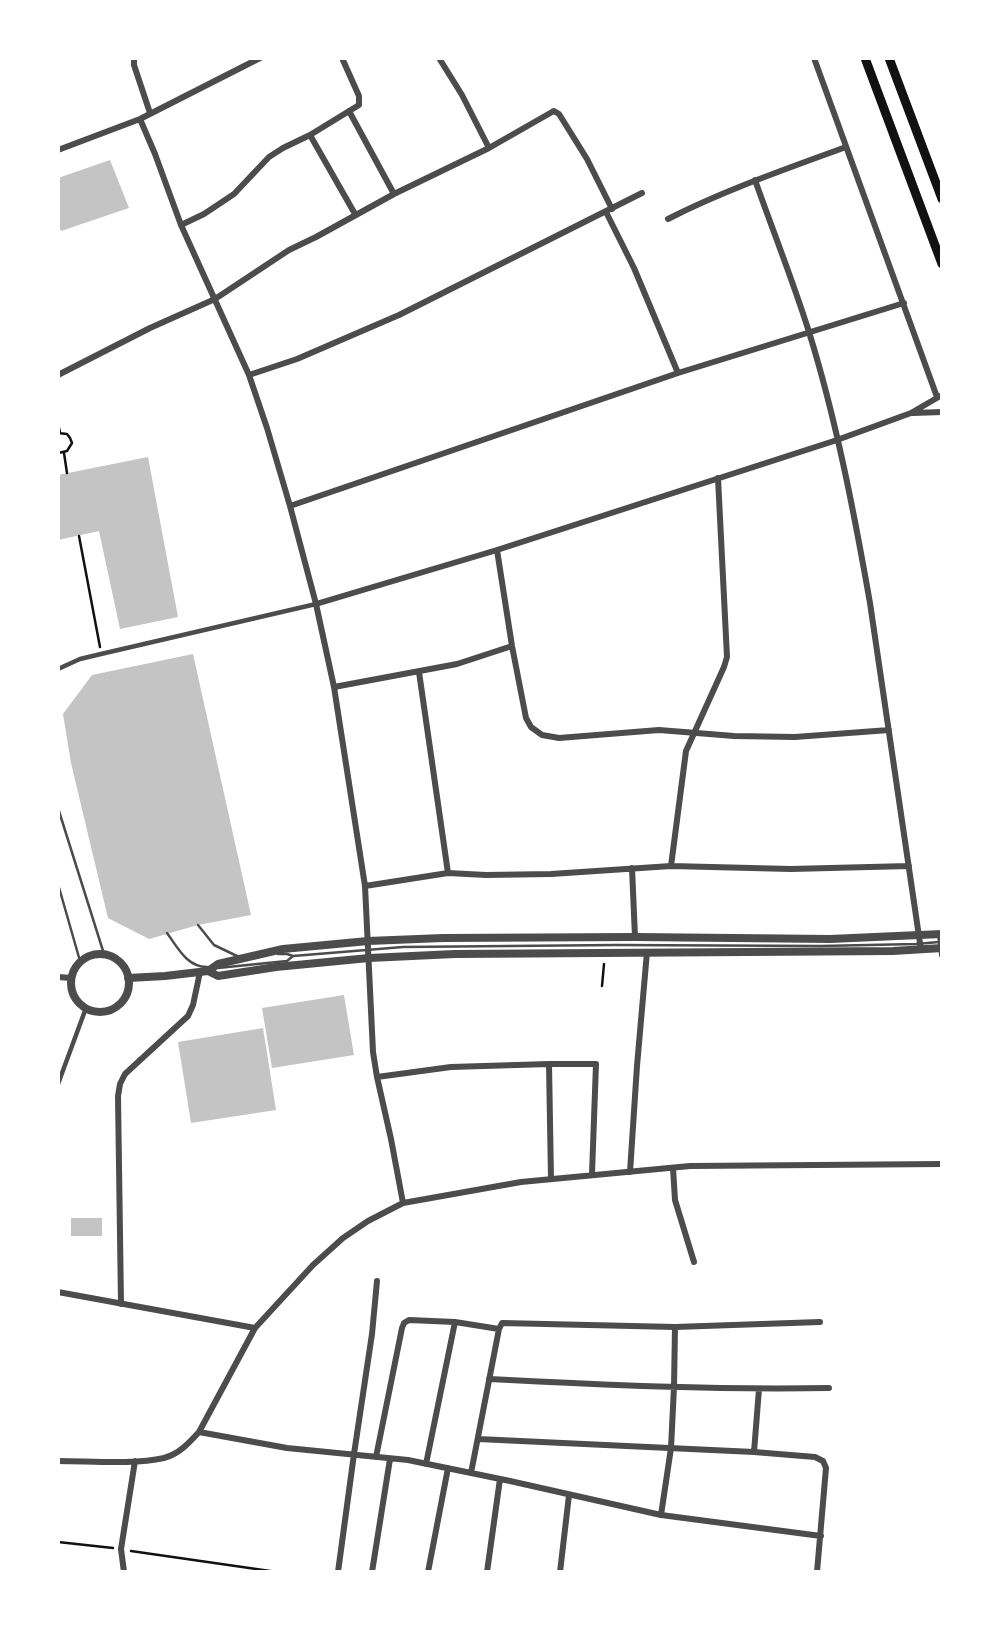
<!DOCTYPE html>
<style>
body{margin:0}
#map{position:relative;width:1000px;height:1630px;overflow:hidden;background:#fff;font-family:"Source Serif 4",serif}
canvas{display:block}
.frame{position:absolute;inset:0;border:60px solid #fff;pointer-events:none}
</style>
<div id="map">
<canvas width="1000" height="1630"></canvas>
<div class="frame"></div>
</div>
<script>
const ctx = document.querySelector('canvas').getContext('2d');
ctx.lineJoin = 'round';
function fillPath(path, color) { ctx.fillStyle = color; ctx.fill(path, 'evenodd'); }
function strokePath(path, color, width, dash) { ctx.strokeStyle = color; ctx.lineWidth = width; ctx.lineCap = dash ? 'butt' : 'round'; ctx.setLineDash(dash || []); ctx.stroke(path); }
fillPath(new Path2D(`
 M110,160L129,208L61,231L58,224V178Z
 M148,457L178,617L120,629L99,531L58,540V475Z
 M193,654L251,915L198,925L149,939L108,918L71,763L63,714L92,675Z
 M344,995L354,1055L272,1068L262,1008Z
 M263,1028L276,1110L191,1123L178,1042Z
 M71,1218H102V1236H71Z`), '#c4c4c4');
strokePath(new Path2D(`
 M58,424L60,432
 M58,433L67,434L70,438L72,443L67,451L58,453
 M64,453L67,473
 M79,536L100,647
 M602,986L604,964
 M58,1542L113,1548
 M131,1551L277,1572`), '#111', 2.5);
strokePath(new Path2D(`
 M58,808L104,954
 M58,884L80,961
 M198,925L214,945L237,956
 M167,933C178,948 187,967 207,967
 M278,954H287L293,956L403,947L616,945L821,946L916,944L939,942
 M218,968L287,961L293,956`), '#4c4c4c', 2.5);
strokePath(new Path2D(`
 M58,669L80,659L101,654L316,604
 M58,1084L86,1008`), '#4c4c4c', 4.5);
strokePath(new Path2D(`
 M134,58V65L150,113
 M439,58L462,95L489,148
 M814,58L937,397
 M349,111L394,194
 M140,119L155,154L181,225L249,375L267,428L290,506L316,604L334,687L365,886L373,1052L377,1077L391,1139L403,1203
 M310,135L355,214
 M58,150L140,119L260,58
 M755,180C773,231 793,281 809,332C836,419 854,512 870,603L921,950
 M606,212L634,268L678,373
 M668,219C725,190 786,169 846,147
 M181,225L204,214L234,194L269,157L283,148L310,135L359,105V96L342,58
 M58,375L150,328L215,299L289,250L316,237L394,194L489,148L552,112L554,111L559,114L587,159L612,209
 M249,375L297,359L399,315L642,193
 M913,413L942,412
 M290,506L678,373L904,303
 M497,550L512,646L526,718L531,727L542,735L559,738L659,730L734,736L795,737L889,730
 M316,604L497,550L837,440L911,413L942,395
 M419,672L448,873
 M334,687L457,664L512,646
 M671,866L686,751L724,667L727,657L718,478
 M632,868L635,937
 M365,886L448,873L486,875L551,874L671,866L791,869L909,866
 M940,934L942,955
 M58,977L71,978
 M549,1064L551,1179
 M377,1077L451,1067L549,1064H596L592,1174
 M673,1168L675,1200L694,1262
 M630,1172L637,1066L647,952
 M58,1292L255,1328
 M121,1304L118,1096L120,1084L125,1074L188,1016L193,1005L200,972
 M675,1327L820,1322
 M489,1379C603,1385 716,1390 829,1388
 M199,1432L287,1448L408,1460L510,1481L661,1515L821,1536
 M478,1439L754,1452L815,1457L823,1461L826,1468L817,1572
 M754,1452L759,1389
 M376,1457L402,1328L404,1323L409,1320L455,1322L499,1329
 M58,1461C90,1461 133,1465 164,1458C179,1454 189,1443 199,1432L255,1328L313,1265L343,1238L368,1221L403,1203L521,1182L690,1166L942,1164
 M426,1464L455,1322
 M471,1473L499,1329L502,1323L675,1327L674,1387L671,1448L661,1515
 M124,1572L121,1549L135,1461
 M338,1572L354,1454L372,1334L377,1281
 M372,1572L390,1459
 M428,1572L448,1468
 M487,1572L500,1479
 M560,1572L569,1495`), '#4c4c4c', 6);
strokePath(new Path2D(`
 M71 983a29 29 0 1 1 58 0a29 29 0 1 1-58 0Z
 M208,971L218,976L276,967L369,958L455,954L893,951L942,948
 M128,978L165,976L208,971L218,964L283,949L368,941L443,938L635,937L830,939L942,934`), '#4c4c4c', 8);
strokePath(new Path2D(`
 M865,58L942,264
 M889,58L942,199`), '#111', 9);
</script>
